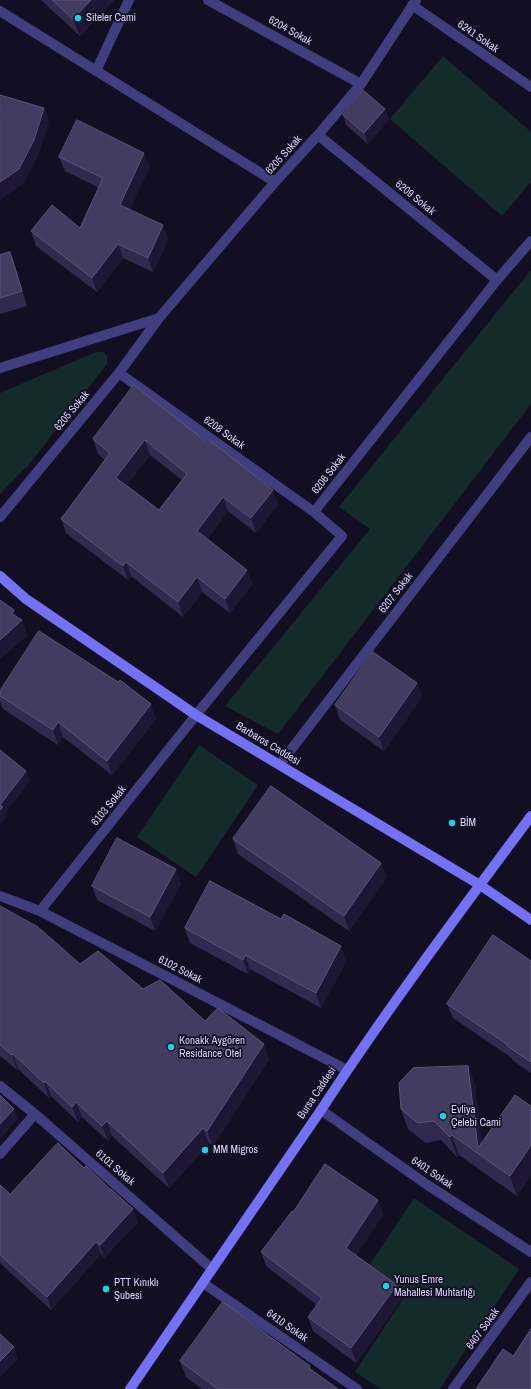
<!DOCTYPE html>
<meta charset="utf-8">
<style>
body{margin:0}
canvas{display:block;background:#120f22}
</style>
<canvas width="531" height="1389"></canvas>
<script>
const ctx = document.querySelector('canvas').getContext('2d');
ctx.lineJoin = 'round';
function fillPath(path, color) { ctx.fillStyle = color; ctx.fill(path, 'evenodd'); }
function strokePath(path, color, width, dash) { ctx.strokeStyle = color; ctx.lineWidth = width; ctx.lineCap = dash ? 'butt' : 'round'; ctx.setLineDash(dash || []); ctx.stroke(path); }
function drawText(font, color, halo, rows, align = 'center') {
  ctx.font = font + ' "Archivo Narrow",sans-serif'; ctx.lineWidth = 3.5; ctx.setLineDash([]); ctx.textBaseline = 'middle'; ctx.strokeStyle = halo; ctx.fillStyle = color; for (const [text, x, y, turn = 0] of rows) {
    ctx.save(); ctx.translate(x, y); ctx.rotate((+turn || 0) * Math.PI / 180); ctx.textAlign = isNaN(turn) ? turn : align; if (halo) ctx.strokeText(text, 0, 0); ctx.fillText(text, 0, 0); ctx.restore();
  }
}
fillPath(new Path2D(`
 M443,56L531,132V182L502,216L390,119Z
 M531,270V404L278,734L225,706L370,529L339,507Z
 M96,352H104L107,356V364L31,462L0,494V393Z
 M199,745L258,785L196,877L137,837Z
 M414,1198L519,1269L440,1389H381L355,1372L405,1296L366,1270Z`), '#132b2a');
strokePath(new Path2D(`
 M208,0L361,84
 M412,5L531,87
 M0,11L275,182
 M96,71L129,0
 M318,135L497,280
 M0,368L159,318
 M119,373L314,512
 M0,517L119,373L159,318L275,182L318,135L361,84L416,0
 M280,764L531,437
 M0,896L40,911L347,1070
 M40,911L196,715L342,536L314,512L497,280L531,241
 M0,1086L35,1114L212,1269
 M321,1110L426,1184L531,1252
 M0,1154L35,1114
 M203,1283L357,1389
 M453,1389L531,1282`), '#403e7e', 10);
strokePath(new Path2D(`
 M0,576L26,599L196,715L480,885L531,920
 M130,1389L321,1110C387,1009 460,912 531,816`), '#7471f5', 10);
fillPath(new Path2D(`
 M41,0H114L80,36Z
 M385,109L389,119L368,144L346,125L343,115Z
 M59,157L150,167L129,210L168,239L153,272L123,258L97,292L36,246L31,231L80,228L99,188L65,171Z
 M0,255L15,266L27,306L0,314Z
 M134,385L278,504L256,533L228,511L207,539L247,570L252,584L230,613L202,592L183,617L131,576L128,580L66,533L61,519L105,460L98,454L93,439ZM150,455L182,480L159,510L127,485Z
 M417,683L422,697L384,751L340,720L335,705Z
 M0,691L156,719L112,775L63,737L58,745L3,709L0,701Z
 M233,839L387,877L349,931L238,854Z
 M181,884L155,931L97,900L92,886Z
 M0,906L80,964L143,989L205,1021L269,1059L213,1146L209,1143L169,1188L112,1136L108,1141L82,1117L78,1122L51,1096L49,1098L18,1069L17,1070L0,1056Z
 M185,928L347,960L321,1008L250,969L248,974L190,943Z
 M531,961V1073L512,1060V1058L453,1018L447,1004Z
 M468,1066L475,1085L482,1142L531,1106V1175L517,1196L459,1155L457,1157L441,1140L426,1143L408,1129L401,1109Z
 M0,1185L10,1194L138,1222L104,1258L101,1254L51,1310L0,1263Z
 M378,1200L383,1215L356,1255L397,1285L402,1299L356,1363L313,1331L308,1317L317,1305L266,1266L261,1252L293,1212Z
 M180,1361L310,1366L312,1371L338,1389H202L186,1377Z`), '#312a4e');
fillPath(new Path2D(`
 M91,0H114L80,36L73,19Z
 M44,108L49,122L39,154L24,183L0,200V182Z
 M385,109L389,119L368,144L364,133Z
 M144,153L150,167L125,220L120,205Z
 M163,225L168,239L153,272L148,258Z
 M118,244L123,258L97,292L92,278Z
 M10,252L15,266L27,306L22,291Z
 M145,440L150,455L122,492L116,478Z
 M273,490L278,504L256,533L251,518Z
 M223,497L228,511L202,545L197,531Z
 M126,562L131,576L128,580L123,566Z
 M247,570L252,584L230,613L225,599Z
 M197,577L202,592L183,617L178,602Z
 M14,610L19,624L22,620L28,635L0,659V640Z
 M417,683L422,697L384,751L379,737Z
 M151,704L156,719L112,775L107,761Z
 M58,722L63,737L58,745L53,730Z
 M26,771L30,781L5,814L6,817L0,825V805Z
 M381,863L387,877L349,931L344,916Z
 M176,869L181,884L155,931L150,917Z
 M341,946L347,960L321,1008L316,993Z
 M245,955L250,969L248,974L243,960Z
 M264,1044L269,1059L213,1146L207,1131Z
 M13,1054L18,1069L17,1070L12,1055Z
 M468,1066L475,1085L484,1158L478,1148Z
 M45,1081L51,1096L49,1098L44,1083Z
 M76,1102L82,1117L78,1122L72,1107Z
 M14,1109L18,1119L0,1139V1124Z
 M107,1121L112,1136L108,1141L102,1126Z
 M203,1128L209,1143L169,1188L163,1173Z
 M452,1135L459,1155L457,1157L450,1137Z
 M531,1145V1175L517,1196L510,1176Z
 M378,1200L383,1215L351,1263L346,1248Z
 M133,1209L138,1222L104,1258L100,1245Z
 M96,1242L101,1254L51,1310L47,1297Z
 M397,1285L402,1299L356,1363L351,1348Z
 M14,1347L18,1359L0,1378V1361Z`), '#1d1735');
const building = new Path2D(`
 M53,0H91L73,19Z
 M363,90L385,109L364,133L343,115Z
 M0,95L44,108L34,140L19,169L0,182Z
 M77,120L144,153L120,205L163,225L148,258L118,244L92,278L31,231L52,205L80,228L103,178L59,157Z
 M10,252L22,291L0,298V255Z
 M134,385L210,445L212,442L273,490L251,518L223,497L197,531L247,570L225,599L197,577L178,602L126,562L123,566L61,519L110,453L93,439ZM145,440L187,474L159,510L116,478Z
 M0,600L14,610L12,614L22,620L0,640Z
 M39,631L118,682L120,680L151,704L107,761L58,722L53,730L0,696V691Z
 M373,652L417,683L379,737L335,705Z
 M0,750L26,771L0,805Z
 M271,786L381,863L344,916L233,839Z
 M0,805L3,807L0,810Z
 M117,838L176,869L150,917L92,886Z
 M210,881L281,919L284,914L341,946L316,993L245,955L243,960L185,928Z
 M0,906L38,927L80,964L98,951L143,989L160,980L205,1021L218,1008L264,1044L207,1131L203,1128L163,1173L107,1121L102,1126L76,1102L72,1107L45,1081L44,1083L13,1054L12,1055L0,1045Z
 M493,935L531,961V966L530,967H531V1062L507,1046L508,1045L447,1004Z
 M468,1066L478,1148L515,1095L531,1106V1145L510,1176L452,1135L450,1137L434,1121L418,1123L401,1109L399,1083L413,1068Z
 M0,1095L14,1109L0,1124Z
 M58,1143L84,1168L86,1166L110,1189H111L133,1209L100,1245L96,1242L47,1297L0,1255V1185L10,1194Z
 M325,1164L378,1200L346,1248L397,1285L351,1348L308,1317L322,1298L261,1252L292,1211L293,1212Z
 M223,1302L310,1366L309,1368L338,1389H218L180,1361Z
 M531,1329V1389H476L503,1349L513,1356Z
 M0,1334L14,1347L0,1361Z`);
fillPath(building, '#433c61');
strokePath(building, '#5a5479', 1);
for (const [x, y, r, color] of [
 [78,18,4,"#10d6eb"],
 [452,823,4,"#10d6eb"],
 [171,1047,4,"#10d6eb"],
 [443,1116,4,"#10d6eb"],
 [205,1150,4,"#10d6eb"],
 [386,1286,4,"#10d6eb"],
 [106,1289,4,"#10d6eb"]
]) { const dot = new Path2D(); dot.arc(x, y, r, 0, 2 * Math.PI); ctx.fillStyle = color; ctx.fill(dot); strokePath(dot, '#120f22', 1.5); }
drawText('11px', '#d8d3fc', '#120f22', [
 ["Siteler Cami",86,18],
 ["BİM",460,823],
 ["Konakk Aygören",179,1041],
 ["Residance Otel",179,1054],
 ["Evliya",451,1110],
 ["Çelebi Cami",451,1123],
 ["MM Migros",213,1150],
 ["Yunus Emre",394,1280],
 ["Mahallesi Muhtarlığı",394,1293],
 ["PTT Kınıklı",114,1283],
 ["Şubesi",114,1296]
], 'left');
drawText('11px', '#d8d3fc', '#120f22', [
 ["6204 Sokak",290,31,29],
 ["6241 Sokak",478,37,35],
 ["6205 Sokak",284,155,-48],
 ["6209 Sokak",415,198,39],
 ["6205 Sokak",72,411,-50],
 ["6208 Sokak",224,433,36],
 ["6206 Sokak",329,474,-52],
 ["6207 Sokak",396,593,-52],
 ["Barbaros Caddesi",268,744,31],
 ["6103 Sokak",109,806,-51],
 ["6102 Sokak",180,970,27],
 ["Bursa Caddesi",317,1093,-56],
 ["6101 Sokak",115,1168,41],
 ["6401 Sokak",432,1173,34],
 ["6410 Sokak",287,1326,35],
 ["6407 Sokak",483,1329,-54]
]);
</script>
